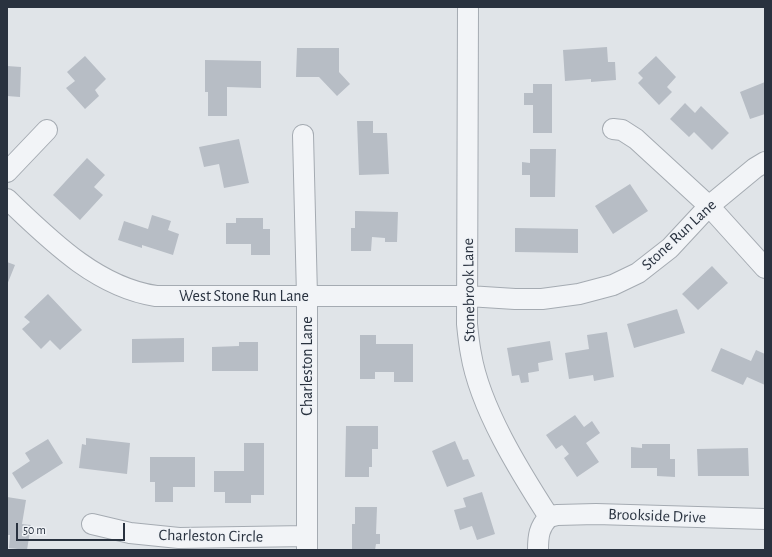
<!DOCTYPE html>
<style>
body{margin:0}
#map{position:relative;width:772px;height:557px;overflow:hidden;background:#e0e4e8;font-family:"Alegreya Sans",sans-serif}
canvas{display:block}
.frame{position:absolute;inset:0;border:8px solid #29323f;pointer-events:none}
.scale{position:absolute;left:16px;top:523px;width:109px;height:18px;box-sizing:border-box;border:2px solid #29323f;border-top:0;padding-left:5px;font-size:12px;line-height:14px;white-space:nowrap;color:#29323f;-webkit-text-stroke:3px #eff2f6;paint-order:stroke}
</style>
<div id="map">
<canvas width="772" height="557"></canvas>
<div class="frame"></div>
<div class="scale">50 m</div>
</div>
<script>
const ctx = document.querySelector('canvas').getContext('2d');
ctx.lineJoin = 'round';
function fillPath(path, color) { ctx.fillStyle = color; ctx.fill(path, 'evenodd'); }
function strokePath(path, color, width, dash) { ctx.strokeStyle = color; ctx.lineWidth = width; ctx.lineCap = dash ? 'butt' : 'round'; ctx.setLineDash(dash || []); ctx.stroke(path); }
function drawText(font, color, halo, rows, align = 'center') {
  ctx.font = font + ' "Alegreya Sans",sans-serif'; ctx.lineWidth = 3; ctx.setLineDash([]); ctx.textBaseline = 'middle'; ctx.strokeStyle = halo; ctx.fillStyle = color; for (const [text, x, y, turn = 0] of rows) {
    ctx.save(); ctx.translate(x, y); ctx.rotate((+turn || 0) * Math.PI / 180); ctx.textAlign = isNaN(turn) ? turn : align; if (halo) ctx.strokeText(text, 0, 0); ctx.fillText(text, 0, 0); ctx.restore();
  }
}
fillPath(new Path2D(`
 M607,47L608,62H615L616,80L591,82V79L565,81L563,50Z
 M297,48H339V72L350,84L337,96L319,77H296Z
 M85,56L106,79L95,90L99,96L85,109L66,88L75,81L67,72Z
 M656,56L676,77L667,87L672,92L659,105L638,83L643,78L638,73Z
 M205,60L261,61V88L227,87V116H208V92H205Z
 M7,66L21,67L20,97L7,96Z
 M765,82V114L750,119L740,92Z
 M533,84H552V133H533V105H524V93H533Z
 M685,103L695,113L701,106L729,133L712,150L694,132L689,137L670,119Z
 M357,121H373V133H387L389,174L359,175Z
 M239,139L249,183L224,188L219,164L204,167L199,147Z
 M530,149H556L555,197H530V175H522V162L530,163Z
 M87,158L105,175L94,187L103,195L80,220L53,195Z
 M630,184L648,211L613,234L595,206Z
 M355,211L398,212L397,242H385V238L372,237L371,251H351V228H355Z
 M152,215L171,221L168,230L179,234L173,255L142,245V248L118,240L124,221L148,229Z
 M236,218H263V229H270V255H251V244H226V223H236Z
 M515,228L578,229V253L515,252Z
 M7,262L15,265L7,285Z
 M712,266L728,283L698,310L682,294Z
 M48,294L82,330L60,350L50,340L41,349L22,329L30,322L24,317Z
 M677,309L685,333L634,348L627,324Z
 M607,332L614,377L594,381L593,375L569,379L565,353L589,349L587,335Z
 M360,335H376V344H413V382H394V372H375V379H360Z
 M184,338V362L132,363V339Z
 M550,341L553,360L538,363L539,371L528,373L529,382L521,383L519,375L512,376L507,348Z
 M239,342H258V371H212V347L239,346Z
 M721,348L751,361L756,350L765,354V385L747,377L743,385L711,371Z
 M575,415L584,427L592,421L600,433L586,443L599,462L577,477L564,458L569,454L562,445L556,449L546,435Z
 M346,426H378V449H372V467H369V477H345Z
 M86,438L130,443L127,474L79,468L82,444L86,445Z
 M48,439L63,463L22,489L12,473L30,461L25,453Z
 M455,441L463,460L468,459L475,476L447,487L432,451Z
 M244,443H264V495H251V503H225V492H214V471H244Z
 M642,444H670V459H675V477L657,476V468H631V447L642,448Z
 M748,448L749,476H698L697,449Z
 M150,457H195V487H173V502H155V482H150Z
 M482,492L495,534L477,540L472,526L460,530L454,510L466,507L463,498Z
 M7,497L26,500L22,524L31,525L27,550L9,548L10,535H7Z
 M355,507H377L376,534H380V544H376L375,550H352V524H355Z`), '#b7bdc5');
const minor = new Path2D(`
 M468,7L467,324C468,334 469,344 471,354C480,408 520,472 549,517
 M613,129L622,130L636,139L709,206L765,268
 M303,135L307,296V550
 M7,172L47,130
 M7,199C49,239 96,287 156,296H468L515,299H542L579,294L613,285L638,273L670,248L709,206L755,168L765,162
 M549,517L557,515L596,514L765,519
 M92,524L130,533L179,538L307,536
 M538,550C538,536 539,527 549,517`);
strokePath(minor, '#a5abb2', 22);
strokePath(minor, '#f2f4f7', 20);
drawText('16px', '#29323f', '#eff2f6', [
 ["Stone Run Lane",679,235,-43],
 ["Stonebrook Lane",469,290,-91],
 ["West Stone Run Lane",244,296],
 ["Charleston Lane",307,366,-90],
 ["Brookside Drive",657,516,2],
 ["Charleston Circle",211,536,1]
]);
</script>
